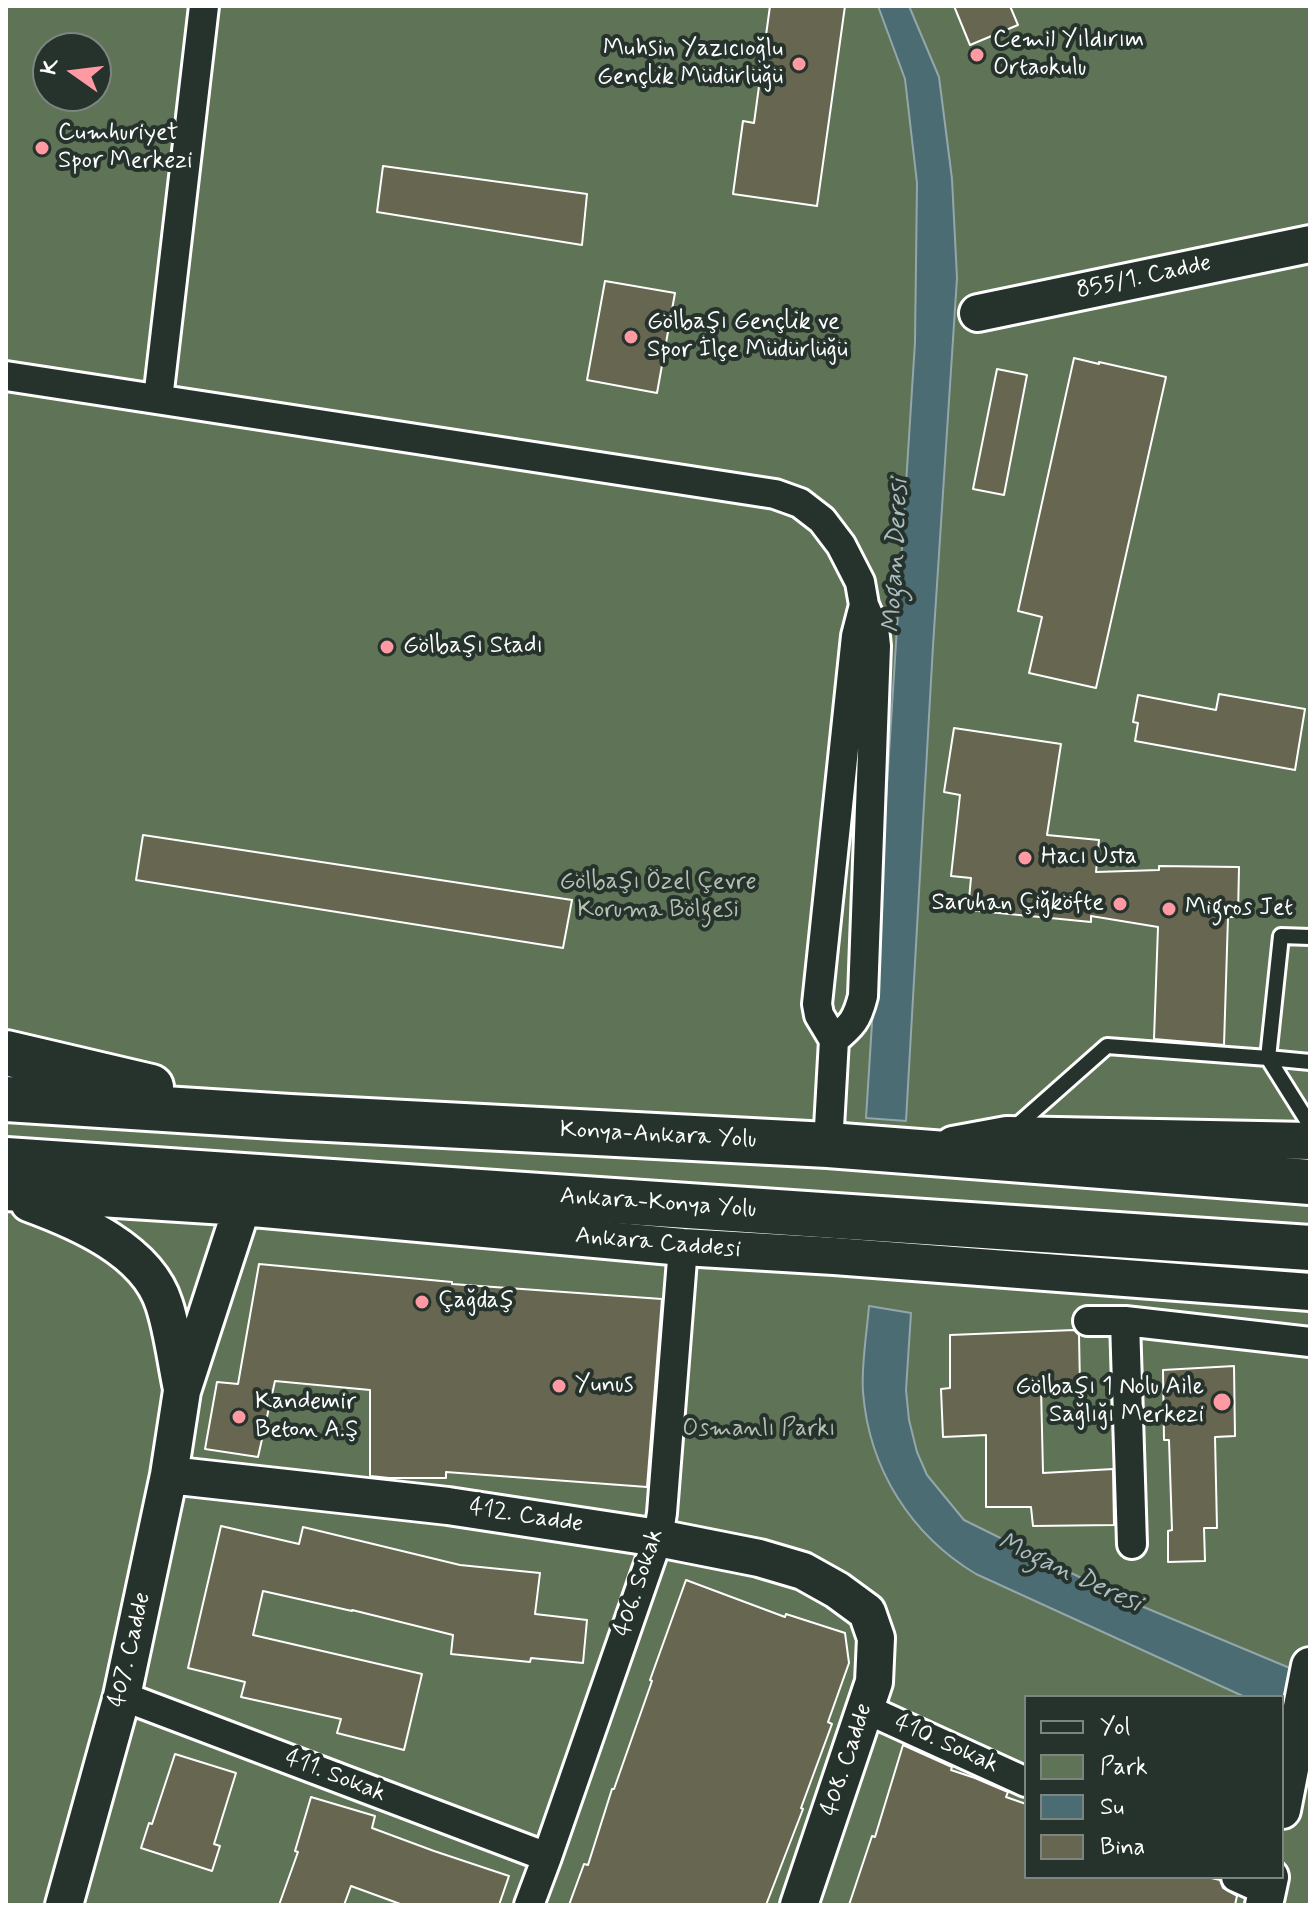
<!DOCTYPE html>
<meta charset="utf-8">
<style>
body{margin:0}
#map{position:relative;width:1316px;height:1911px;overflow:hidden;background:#333d34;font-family:Mynerve,sans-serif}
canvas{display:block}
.frame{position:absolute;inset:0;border:8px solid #fff;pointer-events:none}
.legend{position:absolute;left:1024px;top:1695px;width:260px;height:184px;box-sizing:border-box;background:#26332d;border:2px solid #7d8581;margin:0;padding:10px 14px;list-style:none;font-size:24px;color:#fff}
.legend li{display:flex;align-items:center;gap:16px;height:40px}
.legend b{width:40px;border:2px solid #7d8581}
.north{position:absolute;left:32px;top:32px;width:80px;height:80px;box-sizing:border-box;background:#26332d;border:2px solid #7d8581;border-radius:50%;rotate:284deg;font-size:22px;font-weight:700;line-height:32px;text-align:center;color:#fff}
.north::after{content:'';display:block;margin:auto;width:28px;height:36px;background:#ff9aa2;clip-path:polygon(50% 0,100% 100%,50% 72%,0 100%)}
</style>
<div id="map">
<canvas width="1316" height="1911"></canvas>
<div class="frame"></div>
<ul class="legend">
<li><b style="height:10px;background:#26332d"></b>Yol</li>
<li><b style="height:22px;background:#5f7356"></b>Park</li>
<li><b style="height:22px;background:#4b6c72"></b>Su</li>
<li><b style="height:22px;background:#676651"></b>Bina</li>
</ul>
<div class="north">K</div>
</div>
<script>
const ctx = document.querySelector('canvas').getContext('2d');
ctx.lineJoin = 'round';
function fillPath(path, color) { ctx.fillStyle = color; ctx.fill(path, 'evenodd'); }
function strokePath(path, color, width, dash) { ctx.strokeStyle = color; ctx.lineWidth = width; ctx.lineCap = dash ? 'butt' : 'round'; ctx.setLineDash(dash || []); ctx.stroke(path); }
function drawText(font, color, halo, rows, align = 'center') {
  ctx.font = font + ' Mynerve,sans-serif'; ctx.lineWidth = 8; ctx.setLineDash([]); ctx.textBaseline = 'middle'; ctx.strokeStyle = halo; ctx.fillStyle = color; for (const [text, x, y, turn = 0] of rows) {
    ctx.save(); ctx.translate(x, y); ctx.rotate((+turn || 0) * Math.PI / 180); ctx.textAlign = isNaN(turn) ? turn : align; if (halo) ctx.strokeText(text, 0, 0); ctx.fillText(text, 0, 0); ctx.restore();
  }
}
fillPath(new Path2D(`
 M6,6H1310V1905H6ZM48,48H96V96H48ZM1026,1697H1282V1877H1026Z`), '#5f7356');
const water = new Path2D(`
 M878,6H909L939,77L952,179L957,278L933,646L906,1121L866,1118L915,342L917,183L905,79Z
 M869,1306L911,1313L906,1390L909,1420L917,1452L927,1475L964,1520L1122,1598L1297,1671L1310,1726L1282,1714V1697H1245L976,1574C911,1535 869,1469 863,1392C861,1366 867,1332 869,1306Z`);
fillPath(water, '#4b6c72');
strokePath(water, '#93a7aa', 2);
const building = new Path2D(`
 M770,6H845L817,206L733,194L743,121L754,123Z
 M954,6H1010L1018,25L970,45Z
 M383,166L587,194L582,245L377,212Z
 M605,281L675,293L657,393L587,380Z
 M1074,358L1099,364V362L1166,377L1096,688L1029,673L1042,617L1018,611Z
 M997,369L1027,375L1004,495L973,489Z
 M1219,694L1305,709L1295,770L1135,741L1138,723L1133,722L1138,695L1216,710Z
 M954,728L1061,744L1047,835L1099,840L1096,872L1159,870V866L1239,867L1238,917H1228L1224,1045L1154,1039L1158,927L1091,916V922L968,910L971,878L951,876L960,795L944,792Z
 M143,835L572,900L563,948L136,880Z
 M259,1264L452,1282V1284L662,1299L647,1487L446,1472V1478H389L370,1476V1390L275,1381L258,1457L205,1449L217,1382L238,1384Z
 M1074,1330L1079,1335L1080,1386L1041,1387L1043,1473L1113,1469L1114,1525L1033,1526L1031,1507H986V1435L943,1437L941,1389L950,1388V1335Z
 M1234,1366L1235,1436L1215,1437L1217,1528H1204L1205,1561L1168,1562V1531L1172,1530L1169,1440H1164L1163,1370Z
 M221,1526L299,1544L303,1527L460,1565L540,1573L535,1614L587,1620L583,1663L531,1658L530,1662L451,1654L453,1635L352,1610V1611L263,1591L253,1635L422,1674L404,1750L337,1733L341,1719L241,1697L245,1682L188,1668Z
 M686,1580L785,1617L786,1614L845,1633L849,1663L828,1722L832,1724L801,1808L803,1809L766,1905H569L584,1864L588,1865L612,1789H614L652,1681L650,1680Z
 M903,1745L952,1767L951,1770L975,1778L1008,1792L1006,1797L1026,1804V1877H1207L1220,1880L1223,1888L1237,1896L1235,1905H849L872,1836L875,1837Z
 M175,1754L236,1773L214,1844L220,1846L212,1871L141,1848L149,1823L152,1824Z
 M311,1797L375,1816L372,1828L434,1851L509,1876L499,1905H403L351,1886L344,1905H279L298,1852L295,1851Z`);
fillPath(building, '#676651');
strokePath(building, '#fff', 2);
const service = new Path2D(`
 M1310,937L1281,936L1268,1058L1310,1062
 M1012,1130L1107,1046L1268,1058L1310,1125`);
const minor = new Path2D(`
 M6,376L775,494L800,503L822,520L841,545L860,582L864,605L874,628L876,646L863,996C857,1020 852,1025 834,1040
 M158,399L204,6
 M828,1145L834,1040L819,1015L817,1004L856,636L864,605
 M1088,1321H1125L1310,1342
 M1125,1321L1132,1544
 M122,1696L547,1857
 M866,1709L1026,1782
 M1236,1877L1267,1891
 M529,1905L547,1857L658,1538L662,1513L683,1247`);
const tertiary = new Path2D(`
 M978,313L1310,244
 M953,1145L1007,1135L1310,1141
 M6,1192L242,1207L683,1247L834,1256L1310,1292
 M29,1203C78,1221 147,1250 164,1304C173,1331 176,1361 182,1389
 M169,1475L448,1506L658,1538L759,1558L803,1571L837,1590L867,1612L876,1638L874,1682L799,1905
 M1282,1810L1310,1666
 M64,1905L122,1696L169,1475L182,1391L242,1207
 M1264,1905L1270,1877`);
const trunk = new Path2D(`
 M6,1053L151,1087
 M6,1099L290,1117L828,1145L1310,1182
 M6,1160L1310,1248`);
strokePath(service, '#fff', 20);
strokePath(minor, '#fff', 34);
strokePath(tertiary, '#fff', 42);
strokePath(trunk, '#fff', 50);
strokePath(service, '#26332d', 14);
strokePath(minor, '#26332d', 28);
strokePath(tertiary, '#26332d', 36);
strokePath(trunk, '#26332d', 44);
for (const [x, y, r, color] of [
 [977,55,8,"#ff9aa2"],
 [799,64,8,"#ff9aa2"],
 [42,148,8,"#ff9aa2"],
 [631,337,8,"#ff9aa2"],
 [387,647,8,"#ff9aa2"],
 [1025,858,8,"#ff9aa2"],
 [1120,904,8,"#ff9aa2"],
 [1169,909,8,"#ff9aa2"],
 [422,1302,8,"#ff9aa2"],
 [559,1386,8,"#ff9aa2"],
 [1222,1402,10,"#ff9aa2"],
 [239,1417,8,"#ff9aa2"]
]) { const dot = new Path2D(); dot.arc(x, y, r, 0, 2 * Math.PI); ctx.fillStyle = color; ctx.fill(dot); strokePath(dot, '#26332d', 3); }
drawText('24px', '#fff', '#26332d', [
 ["Cemil Yıldırım",993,41],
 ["Ortaokulu",993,69],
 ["Muhsin Yazıcıoğlu",783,50,"right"],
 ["Gençlik Müdürlüğü",783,78,"right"],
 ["Cumhuriyet",58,134],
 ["Spor Merkezi",58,162],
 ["Gölbaşı Gençlik ve",647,323],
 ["Spor İlçe Müdürlüğü",647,351],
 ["Gölbaşı Stadı",403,647],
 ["Hacı Usta",1041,858],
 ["Saruhan Çiğköfte",1104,904,"right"],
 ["Migros Jet",1185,909],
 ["Çağdaş",438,1302],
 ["Yunus",575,1386],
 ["Gölbaşı 1 Nolu Aile",1204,1388,"right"],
 ["Sağlığı Merkezi",1204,1416,"right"],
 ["Kandemir",255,1403],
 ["Beton A.Ş",255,1431]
], 'left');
drawText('24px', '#fff', '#26332d', [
 ["855/1. Cadde",1144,278,-12],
 ["Konya-Ankara Yolu",658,1136,3],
 ["Ankara-Konya Yolu",658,1204,4],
 ["Ankara Caddesi",658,1244,5],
 ["412. Cadde",526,1517,9],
 ["406. Sokak",640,1583,-72],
 ["407. Cadde",131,1650,-77],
 ["410. Sokak",946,1745,24],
 ["408. Cadde",848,1760,-72],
 ["411. Sokak",335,1777,21]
]);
drawText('24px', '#b7c0b3', '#26332d', [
 ["Gölbaşı Özel Çevre",658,883],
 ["Koruma Bölgesi",658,911],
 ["Osmanlı Parkı",759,1430]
]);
drawText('italic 26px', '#aebdc0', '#26332d', [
 ["Mogan Deresi",897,556,-87],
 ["Mogan Deresi",1069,1574,25]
]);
</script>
